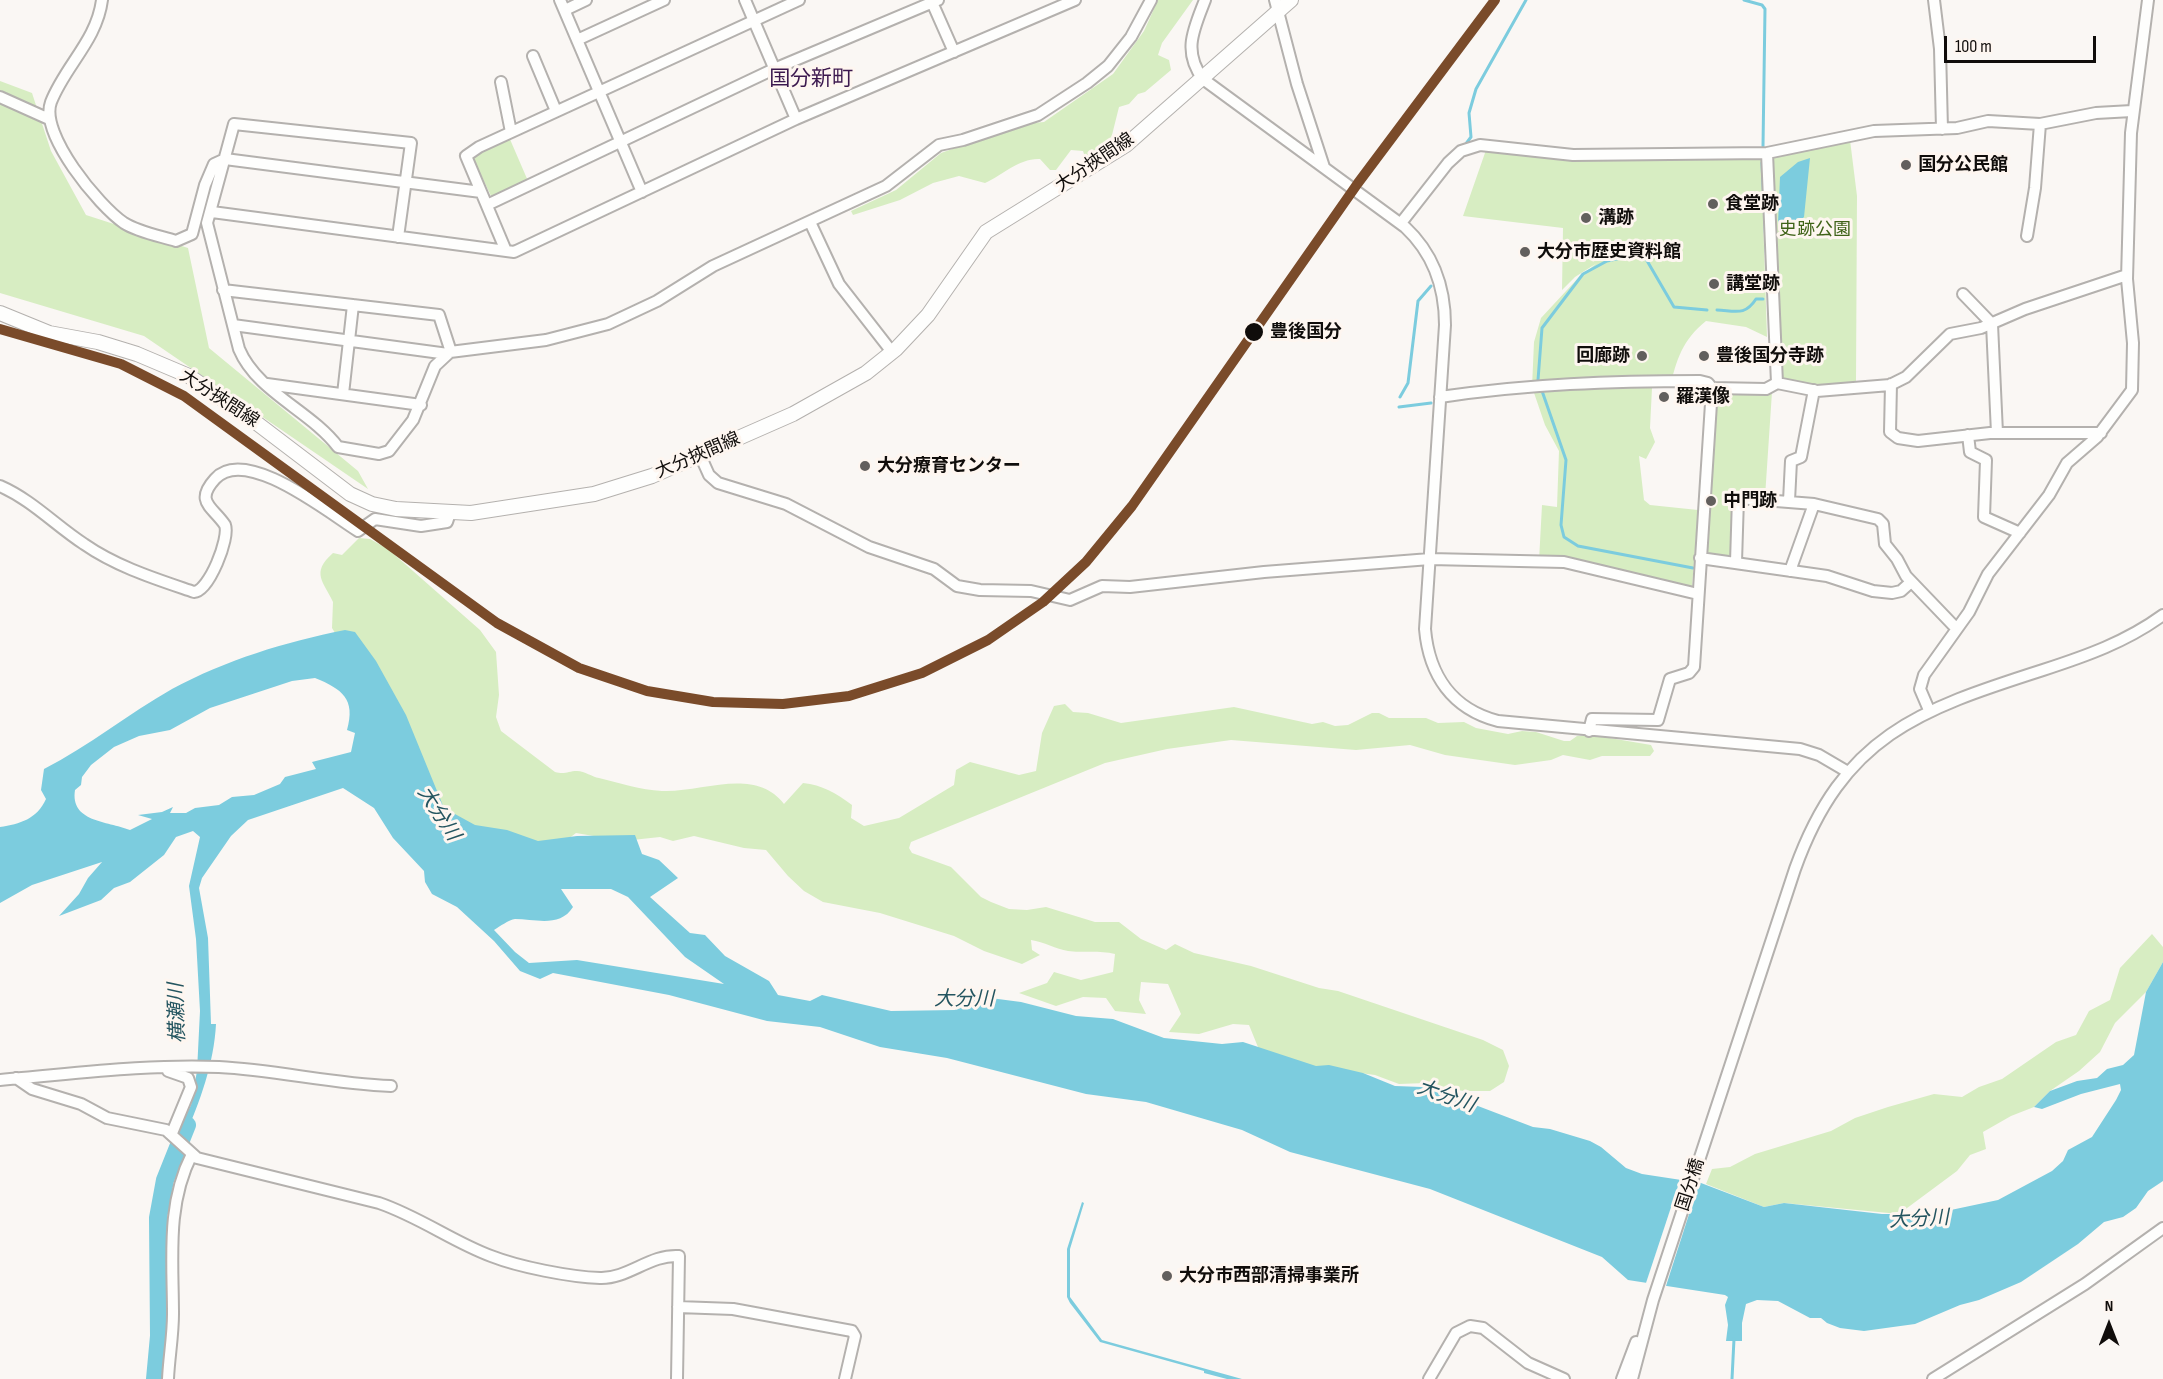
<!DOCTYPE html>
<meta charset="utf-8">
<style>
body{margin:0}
#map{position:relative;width:2163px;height:1379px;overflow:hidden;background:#faf7f4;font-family:"Sofia Sans Condensed",sans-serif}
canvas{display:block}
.north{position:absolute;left:2079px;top:1295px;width:60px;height:60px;-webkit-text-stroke:4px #fef6f0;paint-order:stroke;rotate:0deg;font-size:16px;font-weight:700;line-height:24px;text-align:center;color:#100d0b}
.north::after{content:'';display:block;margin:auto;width:21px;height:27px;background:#100d0b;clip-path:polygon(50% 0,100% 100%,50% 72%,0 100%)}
.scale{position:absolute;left:1944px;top:36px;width:152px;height:27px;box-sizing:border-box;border:3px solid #100d0b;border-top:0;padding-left:8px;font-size:18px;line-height:21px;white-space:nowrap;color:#100d0b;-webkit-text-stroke:4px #fef6f0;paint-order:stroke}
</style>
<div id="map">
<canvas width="2163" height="1379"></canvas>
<div class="north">N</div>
<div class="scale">100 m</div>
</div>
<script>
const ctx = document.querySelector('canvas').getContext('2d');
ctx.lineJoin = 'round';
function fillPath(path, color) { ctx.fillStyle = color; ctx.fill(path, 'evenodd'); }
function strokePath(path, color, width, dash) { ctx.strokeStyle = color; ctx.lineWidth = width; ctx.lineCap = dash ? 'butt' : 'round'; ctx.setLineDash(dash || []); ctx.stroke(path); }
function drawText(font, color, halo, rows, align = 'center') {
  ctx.font = font + ' "Sofia Sans Condensed","Noto Sans JP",sans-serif'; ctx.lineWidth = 6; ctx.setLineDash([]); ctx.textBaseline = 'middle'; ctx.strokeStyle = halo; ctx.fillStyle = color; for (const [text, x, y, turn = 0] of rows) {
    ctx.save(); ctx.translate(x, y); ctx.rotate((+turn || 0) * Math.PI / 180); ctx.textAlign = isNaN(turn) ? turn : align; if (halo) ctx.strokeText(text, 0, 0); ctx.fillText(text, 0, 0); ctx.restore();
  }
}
fillPath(new Path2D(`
 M1158,0H1193L1162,43L1158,55L1169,60L1171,70L1145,92L1138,94L1129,104L1119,107L1111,139L1096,150L1093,160L1085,157L1083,151L1071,150L1056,170H1050L1040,159C1019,158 1003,175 985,183L959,176L933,183L900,200L853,215L851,211L896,190L941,153L1022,124L1044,122L1054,115L1113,74L1144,31Z
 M0,81L32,93L51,151L86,215L188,248L209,348L358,471L368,489L144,336L0,293Z
 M509,137L528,181L492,198L473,158L477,153Z
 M1850,140L1857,196L1856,381C1833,392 1805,385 1781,380L1770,155Z
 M1486,150C1578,167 1669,154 1761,157L1767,337L1746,327L1706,321C1683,339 1676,360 1670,388H1652L1650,428L1655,442L1646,459L1639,456L1644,500L1650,505L1698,510L1692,587L1539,561L1542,505L1557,507L1559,451L1545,425L1532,387L1534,342L1541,318L1579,277L1597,263L1575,277L1562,290L1563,228L1463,216Z
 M1716,391L1772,392L1765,497L1735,496L1734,560L1703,556Z
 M359,538L370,539L388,549L480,630L496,652L499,695L496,717L501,731L555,772C565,775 568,771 577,771C585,771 592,777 599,778C620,783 640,790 662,791C701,793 755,766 784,804L803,783C822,785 836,793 852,805L851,818L864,826L899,818L954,785L956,770L970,762L1019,775L1036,771L1042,733L1054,706L1065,704L1073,712L1088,713L1121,723L1234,707L1312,724L1323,722L1335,726L1348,725L1372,713H1379L1389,718H1426L1438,723L1464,722L1476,728L1508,734L1522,731L1536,732L1564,741H1570L1577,736L1592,735L1651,745L1654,751L1650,756H1602L1590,760L1563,755L1551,760L1515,765L1445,755L1410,745L1356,750L1231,740L1167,749L1105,763L911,842L909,848L912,853L951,867L981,897L991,902L1009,909L1027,910L1046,907L1095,922H1119L1141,939L1166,950L1175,944L1194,953L1251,966L1319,988L1338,991L1483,1040L1503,1050L1509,1066L1504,1082L1490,1091H1463L1426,1083L1399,1084L1375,1075L1315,1067L1260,1052L1249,1025L1233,1024L1199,1034L1169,1032L1181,1014L1168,984L1141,982L1139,1000L1146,1014L1115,1011L1106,998L1083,997L1056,1006L1019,993L1047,983L1054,972L1081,980L1113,972L1115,954C1099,950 1084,953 1068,951C1056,949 1044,942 1031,940L1032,950L1040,955L1022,964L984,951L954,936L880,913L823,902L804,891L788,876L766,850L744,848L694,836L673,841L660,837L623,841L576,833C540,863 488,833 450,820L332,628L333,602C324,582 310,573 333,553L342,555Z
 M2152,934L2163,947V962L2146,992L2115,1023L2100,1052L2079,1071L2050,1091L2034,1107L2011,1116L1983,1132L1986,1149L1970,1155L1957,1171L1899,1214L1784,1203L1764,1207L1706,1184L1712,1169L1730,1167L1755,1154L1831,1131L1855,1118L1888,1107L1934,1094L1962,1097L1979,1087L2002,1079L2056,1042L2076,1035L2089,1011L2110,1000L2120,968Z`), '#d7edc2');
fillPath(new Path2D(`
 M1810,158L1804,217L1795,225L1778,224L1780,177L1798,162Z
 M345,630L355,632L376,661L406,715L444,808L475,825L507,830L538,841L577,836L635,835L642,854L659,860L678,878L650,897L690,933L705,935L725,956L769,981L778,995L810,1001L822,995L891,1011L955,1010L962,999L975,996L1021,1002L1076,1016L1113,1019L1164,1038L1222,1044L1243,1042L1316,1066L1329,1065L1363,1073L1395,1086L1422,1087L1436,1090L1533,1127L1550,1129L1590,1141L1601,1147L1626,1168L1642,1174L1701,1183L1764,1207L1784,1203L1882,1214H1932L1998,1200L2052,1171L2063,1161L2068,1150L2092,1137L2116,1100L2121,1090L2120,1084L2081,1094L2042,1109L2034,1107L2050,1091L2077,1081L2097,1078L2107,1069L2123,1065L2134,1055L2146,992L2163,962V1181L2148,1191L2136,1208L2123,1217L2104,1222L2078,1244L2021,1282L1979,1300L1960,1305L1915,1324L1864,1331L1840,1328L1827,1323L1821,1318H1810L1778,1301L1757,1300L1746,1304L1742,1323V1341H1726L1728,1325L1725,1305L1728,1297L1725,1295L1628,1280L1602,1257L1430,1189L1290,1152L1242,1130L1146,1102L1086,1094L947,1058L880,1047L820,1027L767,1021L669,995L553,973L540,979L520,971L494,941L457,907L432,894L425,882L424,871L393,838L374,808L343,788L248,820L231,836L202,878L199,888L208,938L211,1024H216C214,1063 200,1102 184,1138L177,1133L191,1105L197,1071L200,1011L196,939L189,886L200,837L193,831L176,837L164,855L130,882L114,888L101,900L59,916L79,894L88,878L102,862L32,885L0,903V827C20,824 37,819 46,799L41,790L44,769C89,746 128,714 172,689C226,660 285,642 345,630ZM315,678C342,689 356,699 347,730L355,733L351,752L312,762L316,769L285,777L280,784L254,795L232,797L219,805L195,808L186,813H170L173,807L162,812L138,815L152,819L130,830C107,821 70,822 75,790L81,785L82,777L91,765L114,747L139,736L170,730L210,708L292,681ZM561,889H611L628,897L685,957L724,984L577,960L529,963L515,952L494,930C500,926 509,920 515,919C535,919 560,928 573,907Z
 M1082,1202L1084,1203L1070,1249V1297L1102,1340L1242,1379H1227L1204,1373V1371L1100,1342L1070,1303L1067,1297V1249Z`), '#7cccde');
fillPath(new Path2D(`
 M1681,1177L1700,1180L1665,1289L1645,1286Z`), '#faf7f4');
strokePath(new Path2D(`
 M1744,0L1762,5L1765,9L1763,146
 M1465,145L1471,137L1469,113L1476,89L1526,0
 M1762,163L1768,286
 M1717,310C1736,311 1745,316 1756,299H1763
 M1538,380L1542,328L1583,274L1607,261L1635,255L1646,259L1674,307L1707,310
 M1541,388L1566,460L1561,525L1564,537L1578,546L1693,568
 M1400,397L1408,383L1418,301L1431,286
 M1399,407L1431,403
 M1732,1379L1734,1339`), '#7cccde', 3);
strokePath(new Path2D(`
 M155,1379L159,1336L158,1218L165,1180L187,1125`), '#7cccde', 18);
const minor = new Path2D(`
 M102,0C97,40 65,66 51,102C39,134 99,206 124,223C138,232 160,236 176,241L192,234L205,185L214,164L225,159L481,192
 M560,0L642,192
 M745,0L796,119
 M931,0L954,52
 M1205,0C1194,29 1182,51 1203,79L1405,227C1434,254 1445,287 1445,325L1425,629C1429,675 1452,709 1498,721L1800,749L1819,755L1848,772
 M1275,0L1297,84L1324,167
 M1934,0L1940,49L1942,129
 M565,10L586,0
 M577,40L664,0
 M533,56L556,111
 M501,82L511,132
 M0,97L49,119
 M1767,153L1777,383
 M487,205L774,69L938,0
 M212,212L514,252L796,119L1075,0
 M810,222L839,284L892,352
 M1401,223L1448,163L1461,151L1480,145L1573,155L1767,153L1874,131L1957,128L1988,121L2040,124L2096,113L2132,111
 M2027,236L2035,188L2040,124
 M398,237L411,143L234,124L207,223L239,349C257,392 311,411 338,447L379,454L389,451L413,420L435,366L450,352L546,340L608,324L657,301L713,266L886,186L939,145L963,140L1038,115L1087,83L1108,66L1131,37L1151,0
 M506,251L466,156L479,147L799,0
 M223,290L439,315L451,352
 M1963,294L1992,324L1997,433
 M233,325L448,354
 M267,384L421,405
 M1891,384L1890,432L1898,438L1918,441L1990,433H2101
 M343,394L353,305
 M1440,397C1528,384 1611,381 1700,381L1708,383L1712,388L1766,389L1777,383L1817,391L1890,385L1906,377L1950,334L1981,328L2025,309L2127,275
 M1968,435L1970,452L1986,460L1984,517L2020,533
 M700,455L709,475L718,483L786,504L869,547L934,569L957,586L980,590L1031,591L1070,600L1102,586L1130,587L1264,572L1430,559L1564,562L1698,594
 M0,486C32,500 55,525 84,544C117,567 156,579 194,592C209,591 230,538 225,525C213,507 194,502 215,479C245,445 329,513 358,531L375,519L421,526L447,522L450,513
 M1789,501L1791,461L1801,457L1814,390
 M1700,558L1827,576L1873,591L1892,593L1901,591L1911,582
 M1736,562L1738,498L1814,504L1878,519L1883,524L1885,544L1897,559L1906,576L1953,625
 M1790,571L1814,504
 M1929,710L1920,689L1924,675L1969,612L1988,574L2049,495L2067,463L2097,437L2132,390L2133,343L2127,279L2131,133L2148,0
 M1589,731L1592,719L1658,720L1670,679L1689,673L1694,667L1712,388
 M168,1071L188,1078L191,1087L172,1133
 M16,1078L32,1089L81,1104L107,1118L166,1130L197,1158L379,1203C420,1217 453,1242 491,1256C519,1267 570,1277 600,1278C628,1279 650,1254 679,1256L677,1379
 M0,1080C73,1074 146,1064 219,1067C277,1070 333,1084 391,1086
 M678,1307L733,1309L852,1331L855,1336L845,1379
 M168,1379C169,1357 173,1336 173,1314C173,1259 166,1205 192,1154
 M1429,1379L1456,1333L1470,1326L1483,1328L1528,1363L1564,1379
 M1622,1379L1636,1342
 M1632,1379L1653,1300L1795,869C1843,736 1918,710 2043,670C2086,656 2126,642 2163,615
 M1933,1379L2085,1284L2163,1228`);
const major = new Path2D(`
 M0,313L49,333L98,342L137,354L189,376L254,421L350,494L372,504L396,509L471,513L594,494L652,476L793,414L866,373L896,349L928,315L986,232L1126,145L1291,0`);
strokePath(minor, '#b4b1ae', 14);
strokePath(major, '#b4b1ae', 16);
strokePath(minor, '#fefefd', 10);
strokePath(major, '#fefefd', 14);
strokePath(new Path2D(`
 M0,329L121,364L184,396L497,623L579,668L647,691L713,702L783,704L849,696L922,673L988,640L1043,602L1086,562L1132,506L1358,183L1495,0`), '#7a4b2a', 10);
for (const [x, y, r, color] of [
 [1906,165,6,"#625f5d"],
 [1713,204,6,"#625f5d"],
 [1586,218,6,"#625f5d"],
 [1525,252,6,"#625f5d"],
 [1714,284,6,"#625f5d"],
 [1254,332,10,"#100d0b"],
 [1642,356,6,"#625f5d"],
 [1704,356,6,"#625f5d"],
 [1664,397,6,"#625f5d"],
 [865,466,6,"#625f5d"],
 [1711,501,6,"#625f5d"],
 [1167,1276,6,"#625f5d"]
]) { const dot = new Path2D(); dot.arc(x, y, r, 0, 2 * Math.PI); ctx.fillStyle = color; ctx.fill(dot); strokePath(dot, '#fef6f0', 2); }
drawText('18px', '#100d0b', '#fef6f0', [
 ["大分挾間線",1095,163,-34],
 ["大分挾間線",219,399,33],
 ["大分挾間線",698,456,-23],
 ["国分橋",1691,1185,-72]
]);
drawText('bold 18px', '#100d0b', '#fef6f0', [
 ["国分公民館",1918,165],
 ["食堂跡",1725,204],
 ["溝跡",1598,218],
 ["大分市歴史資料館",1537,252],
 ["講堂跡",1726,284],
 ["回廊跡",1630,356,"right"],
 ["豊後国分寺跡",1716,356],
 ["羅漢像",1676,397],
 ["大分療育センター",877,466],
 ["中門跡",1723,501],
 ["大分市西部清掃事業所",1179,1276]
], 'left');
drawText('18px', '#3f6318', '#fef6f0', [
 ["史跡公園",1815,230]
]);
drawText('bold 18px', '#100d0b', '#fef6f0', [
 ["豊後国分",1270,332]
], 'left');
drawText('italic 20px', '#245560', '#fef6f0', [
 ["大分川",438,814,57],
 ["大分川",964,1000],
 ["横瀬川",178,1013,-92],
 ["大分川",1446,1097,19],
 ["大分川",1919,1220,-3]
]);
drawText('21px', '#3c184e', '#fef6f0', [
 ["国分新町",811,80]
]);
</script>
